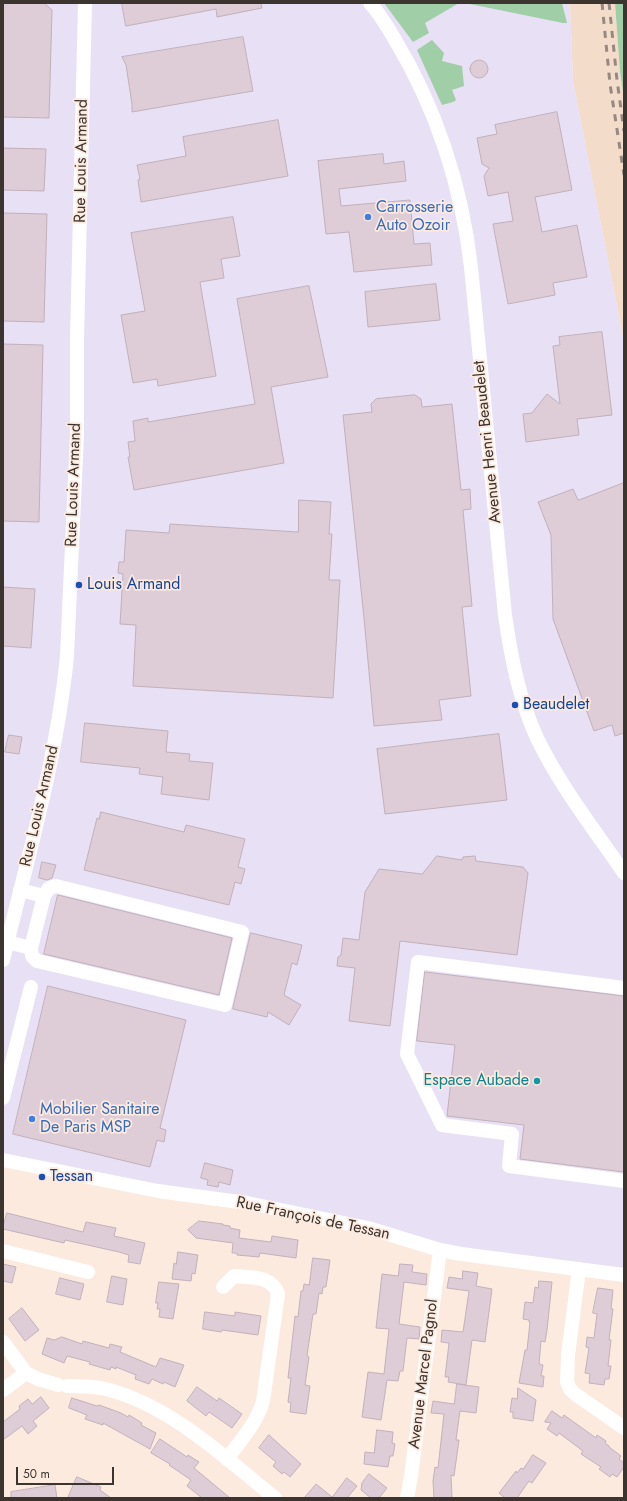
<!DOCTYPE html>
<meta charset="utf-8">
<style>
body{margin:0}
#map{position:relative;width:627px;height:1501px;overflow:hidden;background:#fceadf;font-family:Jost,sans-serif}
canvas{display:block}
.frame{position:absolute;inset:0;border:4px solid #3b342f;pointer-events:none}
.scale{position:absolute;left:16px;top:1467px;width:98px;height:18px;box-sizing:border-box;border:2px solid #3b342f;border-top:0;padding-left:5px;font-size:12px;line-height:14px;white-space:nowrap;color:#3b342f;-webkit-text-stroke:3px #fceadf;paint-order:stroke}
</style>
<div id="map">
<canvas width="627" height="1501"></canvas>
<div class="frame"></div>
<div class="scale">50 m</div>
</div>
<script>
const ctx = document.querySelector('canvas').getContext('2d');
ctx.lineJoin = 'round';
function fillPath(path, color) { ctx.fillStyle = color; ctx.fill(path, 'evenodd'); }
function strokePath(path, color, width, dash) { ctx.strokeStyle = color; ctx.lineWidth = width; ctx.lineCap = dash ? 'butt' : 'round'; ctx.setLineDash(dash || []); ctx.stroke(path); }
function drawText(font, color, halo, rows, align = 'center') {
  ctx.font = font + ' Jost,sans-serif'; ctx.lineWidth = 3.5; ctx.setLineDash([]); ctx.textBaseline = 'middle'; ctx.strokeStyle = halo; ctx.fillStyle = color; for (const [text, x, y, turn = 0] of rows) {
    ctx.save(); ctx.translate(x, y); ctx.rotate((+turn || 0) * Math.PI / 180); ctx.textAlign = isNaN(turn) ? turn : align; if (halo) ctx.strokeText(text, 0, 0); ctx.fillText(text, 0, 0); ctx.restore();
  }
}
fillPath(new Path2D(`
 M570,3H615L620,72L624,99V342L573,81Z`), '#f4dccb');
fillPath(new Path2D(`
 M3,3H570L573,81L624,342V1275L461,1254L3,1160Z`), '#e8e0f5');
fillPath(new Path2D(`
 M384,3H459L425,23L429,33L413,42Z
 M465,3H562L567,23H563Z
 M615,3H624V99L620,72Z
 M432,40L444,53L442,61L462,66L464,86L452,90L456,100L453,102L442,105L417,50Z`), '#9fcea7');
const building = new Path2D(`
 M3,3H44L52,10L49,118L3,117Z
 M122,3H261L262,8L217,17L216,9L126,26Z
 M243,37L253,91L132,112V104L126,65L122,57Z
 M470 69a9 9 0 1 1 18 0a9 9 0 1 1-18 0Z
 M557,112L572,190L535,197L542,232L577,225L587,277L553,283L555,295L508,304L493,224L513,221L508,192L488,196L484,176L489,168L482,164L477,138L497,134L495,125Z
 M278,120L288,176L141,202L138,180L140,179L137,165L186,156L183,137Z
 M3,148L46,149L44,191L3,190Z
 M383,154L384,164L404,161L406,181L339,189L341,206L410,200L414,244L430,243L432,265L354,272L349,232L326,234L318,161Z
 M3,213L47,214L44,322L3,321Z
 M233,217L240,256L221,259L224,278L200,282L216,376L158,386L157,379L133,383L121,315L145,311L131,233Z
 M436,284L440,320L368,327L365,292Z
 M309,286L328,377L271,387L284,463L134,490L128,457H130L128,442L135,441L133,421L148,418V422L255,404L237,299Z
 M602,332L612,415L577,419L579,435L526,442L523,414L532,413L547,394L560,404L553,346L560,345L559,337Z
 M3,344L43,345L39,522L3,521Z
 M415,395L421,399L422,407L452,404L461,490L470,489L471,509L463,510L472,606L462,607L471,696L439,700L442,720L374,726L364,618L343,415L372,412L371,404L376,399Z
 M624,483V733L615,736L612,725L594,731L553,619L551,535L538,502L573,489L578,500Z
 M299,500L331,502L329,534H332L329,580H340L333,698L133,686L136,625L120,624L123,574L118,573L119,562H124L126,530L169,533L170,524L298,532Z
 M3,587L35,589L31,648L3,646Z
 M85,723L168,731L166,752L190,754L189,761L213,763L209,800L161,794L163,777L139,774L140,768L81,762Z
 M499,734L507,800L385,814L377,749Z
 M9,735L22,737L19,754L5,752Z
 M101,812L184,832L186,825L245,839L238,867L245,869L241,884L235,882L229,905L84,870L97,818L99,819Z
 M437,856L462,860L463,857L475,856L476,861L523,867L528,873L517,955L400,941L390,1026L349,1021L355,968L337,966L338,957L341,955L343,938L359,940L365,892L379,869L422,874Z
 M42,862L56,865L52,878L47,880L39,878Z
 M58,895L232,938L219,995L44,954Z
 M251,933L302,945L297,965L292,963L284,995L301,1005L289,1025L268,1012L267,1017L233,1009Z
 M425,972L624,996V1172L520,1159L524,1125L447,1116L455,1045L417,1041Z
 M48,986L186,1020L160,1128L166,1130L164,1142L157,1140L150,1167L13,1134Z
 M205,1163L233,1170L230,1185L219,1182L218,1187L207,1185L208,1180L201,1178Z
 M7,1213L83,1232L86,1222L116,1228L114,1236L145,1243L140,1264L128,1262L129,1255L119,1252L65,1240L64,1243L3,1229Z
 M199,1221L223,1224V1225L230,1226V1228L240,1230L239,1238L271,1242L272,1236L298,1240L296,1258L260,1253L259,1257L237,1255V1253H232L233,1243L196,1238L188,1230Z
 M178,1252L198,1255L195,1274L192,1273L191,1281L172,1279L174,1263L176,1264Z
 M313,1258L330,1260L326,1287H323L322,1294L319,1293L316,1314H313L307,1356L309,1357L305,1385L310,1386L306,1414L290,1412L291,1403L288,1402L291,1378H288L295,1316L298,1317L301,1291H303L304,1284L309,1285Z
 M3,1264L16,1267L12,1283L3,1281Z
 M400,1264L413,1265L412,1272L427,1274L426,1285L404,1282L399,1324L420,1327L419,1339L407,1338L403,1371H400L398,1381L387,1380L381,1420L362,1417L368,1372L384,1374L389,1329L376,1328L382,1274L398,1276Z
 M463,1271L478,1273L476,1286L492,1289L485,1342L472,1340L466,1385L448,1382L449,1377H445L449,1343L441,1342L442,1330L463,1332L469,1291L447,1288L449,1277L462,1279Z
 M112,1276L127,1279L123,1305L107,1302Z
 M60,1278L84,1284L80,1300L56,1294Z
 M539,1281L552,1282L547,1330L545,1342L541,1341L539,1364L543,1365L541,1376H544L543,1387L519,1383L525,1350H527L530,1322H529V1320L523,1319L525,1302L533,1303L535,1287L538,1288Z
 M159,1282L179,1284L173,1319L159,1317L160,1309H157L158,1303H156Z
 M598,1288L613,1290L611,1309H613L609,1340H611L608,1366H611L609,1379H605L604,1385L589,1383L590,1374L585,1373L589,1348L586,1347L587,1337L594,1338L597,1314L593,1313Z
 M22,1308L39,1330L25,1341L9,1319Z
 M205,1312L235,1316V1312L261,1316L258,1335L222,1330L221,1332L203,1329Z
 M62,1337L82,1344L83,1341L109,1348L110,1344L122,1347L120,1352L156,1367L160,1358L184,1365L175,1387L164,1382L163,1384L152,1379L149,1384L135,1379L136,1375L116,1367V1369L111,1367L110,1370L89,1364L90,1362L67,1356L64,1363L42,1354L47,1338L54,1340Z
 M457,1384L479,1387L476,1413L460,1411L456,1440H459L454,1476L451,1475L452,1498H434L433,1481L435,1467L438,1468L444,1414L431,1413L433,1401L454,1404Z
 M197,1387L217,1401L219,1398L242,1414L232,1428L209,1412L206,1416L187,1401Z
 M518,1388L536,1400L533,1421L513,1418V1412H510L512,1398L517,1399Z
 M41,1397L49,1408L33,1421L37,1426L28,1434L22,1426L3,1440V1422L20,1409L19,1406L28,1399L32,1404Z
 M72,1398L97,1406L99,1405L121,1413L128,1417L129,1415L142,1423L141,1425L156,1433L150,1449L103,1423V1425L85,1419L87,1415L69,1408Z
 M552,1411L562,1418L564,1415L596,1438L597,1435L606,1441L605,1443L609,1446V1447L621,1456L619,1459L624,1463V1467L617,1477L612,1474L610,1477L599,1469L601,1467L581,1454L583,1451L559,1433L557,1436L547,1429L551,1423L545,1422Z
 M377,1430L393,1432L392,1443L395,1444L393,1456H390L388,1467L364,1464L365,1452L374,1453Z
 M269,1435L301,1464L290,1477L284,1472L282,1474L273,1466L276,1462L259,1448Z
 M160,1439L187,1457L188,1455L199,1462L194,1468L230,1498H202L187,1486L191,1480L169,1465L170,1464L151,1453Z
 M533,1455L546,1463L532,1483L529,1481L517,1498H505L499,1493L516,1471L517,1473L521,1468L523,1469Z
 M369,1474L387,1488L379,1498H371L361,1490L362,1483Z
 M77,1477L101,1487L100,1490L111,1498H68Z
 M347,1478L357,1486L347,1498H304L316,1484L332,1497Z
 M55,1485L57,1498H11V1492Z`);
fillPath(building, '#deccd7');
strokePath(building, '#c2b1bb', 1);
strokePath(new Path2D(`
 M370,3C380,14 387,26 394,38C436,107 462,187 471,267L505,615C511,657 519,699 537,738C560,786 594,829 624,873
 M7,942L31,948L32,956L37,961L225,1005L242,932L56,886L49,888L44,896L20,890
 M31,948L44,896
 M3,960C27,860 57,759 67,656L77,434V339L85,3
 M624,988L418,962L407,1054L442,1125L512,1134L509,1166L624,1181
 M3,1098L31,987
 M3,1160L158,1191L247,1203L368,1228L440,1250L461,1254L624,1275
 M3,1251L88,1272
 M579,1269L568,1355L567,1382L570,1389L575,1394L624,1428
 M223,1287L234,1276C250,1278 272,1275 278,1294L263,1401C257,1423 241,1440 227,1459
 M3,1342L26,1373L3,1390
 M26,1373L38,1379L58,1385
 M67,1386C79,1386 90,1386 101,1388C167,1402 224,1457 275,1498
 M407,1498L411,1476L440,1250`), '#fff', 14);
strokePath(new Path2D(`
 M602,3L610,84L624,175
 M609,3L617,80L624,131`), '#958981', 3, [7, 7]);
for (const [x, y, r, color] of [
 [368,217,4,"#3f7fe0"],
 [79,585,4,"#1a4fb4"],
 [515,705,4,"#1a4fb4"],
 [537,1081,4,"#0f9aa8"],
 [32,1119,4,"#3f7fe0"],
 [42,1177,4,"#1a4fb4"]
]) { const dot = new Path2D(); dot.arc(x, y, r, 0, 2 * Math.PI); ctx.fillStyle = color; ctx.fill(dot); strokePath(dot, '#fceadf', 1.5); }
drawText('16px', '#3b342f', '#fceadf', [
 ["Rue Louis Armand",82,161,-89],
 ["Avenue Henri Beaudelet",488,442,-96],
 ["Rue Louis Armand",74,485,-88],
 ["Rue Louis Armand",40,806,-77],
 ["Rue François de Tessan",313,1219,12],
 ["Avenue Marcel Pagnol",424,1374,-83]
]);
drawText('16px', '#366cbe', '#fceadf', [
 ["Carrosserie",376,208],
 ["Auto Ozoir",376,226],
 ["Mobilier Sanitaire",40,1110],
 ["De Paris MSP",40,1128]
], 'left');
drawText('16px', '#164399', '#fceadf', [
 ["Louis Armand",87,585],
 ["Beaudelet",523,705],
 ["Tessan",50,1177]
], 'left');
drawText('16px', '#0d838f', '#fceadf', [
 ["Espace Aubade",529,1081]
], 'right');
</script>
